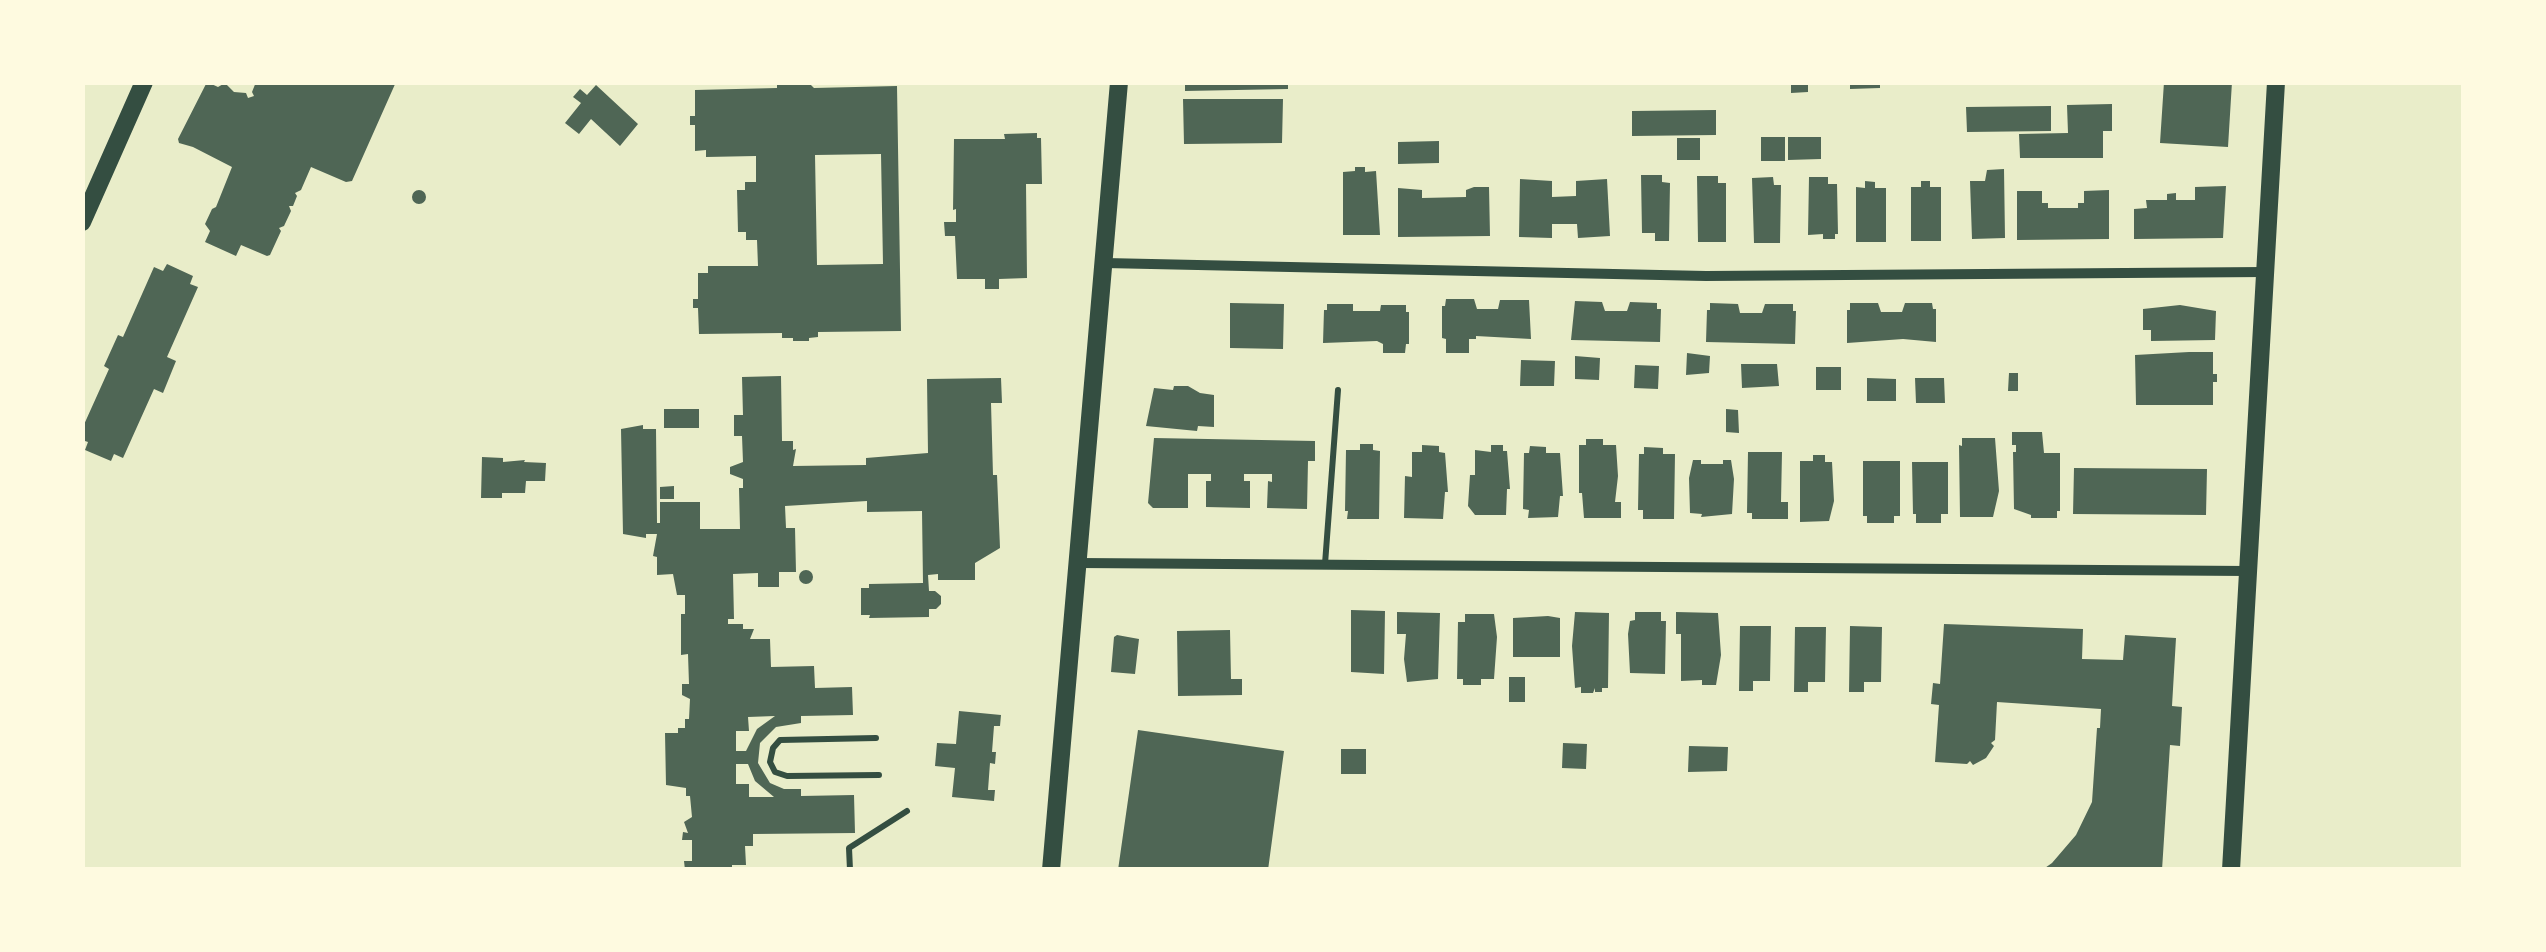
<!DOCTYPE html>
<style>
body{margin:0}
#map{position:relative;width:2546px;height:952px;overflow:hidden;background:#e9edc9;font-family:"PT Sans",sans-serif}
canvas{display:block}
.frame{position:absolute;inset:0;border:85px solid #fefae0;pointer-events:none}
</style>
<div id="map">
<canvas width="2546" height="952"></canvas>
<div class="frame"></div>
</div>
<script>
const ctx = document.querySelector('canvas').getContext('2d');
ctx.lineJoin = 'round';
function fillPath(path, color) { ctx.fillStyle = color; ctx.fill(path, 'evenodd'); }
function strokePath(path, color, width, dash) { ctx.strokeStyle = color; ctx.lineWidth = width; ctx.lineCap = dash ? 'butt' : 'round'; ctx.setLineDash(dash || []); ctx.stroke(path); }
fillPath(new Path2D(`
 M207,82L218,87L225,83L234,92L246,93L248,98L254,96L252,92L256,82H396L352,181L346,182L311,167L301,190L295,193L297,196L293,206H289L291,211L284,226L279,228L281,231L270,255L267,256L241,245L236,256L205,242L210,231L205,224L212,209L216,207L232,167L193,147L179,143L178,139Z
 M808,82L814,88L897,86L901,331L818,332V337L809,338V341H793V338H782V333L699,334L698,308H693V299H698V273H708V266H758L757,240H746V232H738L737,190H745V182H756V156L706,157V150L695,151V125H690V116H695V90L777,88V83ZM881,154L883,264L817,265L815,155Z
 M1185,82H1288V89L1185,91Z
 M1791,82H1808V92L1791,93Z
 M1850,82H1880V88L1850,89Z
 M2164,82H2232L2228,147L2160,143Z
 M596,85L638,124L620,146L591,119L579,134L565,123L581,103L573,97L580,89L587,95Z
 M1183,99H1283L1282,143L1184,144Z
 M2112,104V131H2103V158H2020L2019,134L2068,133L2067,105Z
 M2051,106V131L1967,132L1966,107Z
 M1716,110V135L1632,136V111Z
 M1037,133V138H1041L1042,184H1026L1027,278L999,279V289H985V279H957L955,236H945L944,222H956V209L953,210L954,139H1005L1004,134Z
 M1761,137H1785V161H1761Z
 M1788,137H1821V159L1788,160Z
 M1677,138H1700V160H1677Z
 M1439,141V163L1398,164V142Z
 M1355,167H1365V172L1376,171L1380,235H1343V172L1355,171Z
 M2004,169L2005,238L1972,239L1970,181H1985L1987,170Z
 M1641,175H1662V182L1670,183L1669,241H1655V233H1642Z
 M1697,176H1718V183H1726V242H1698Z
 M1773,177L1774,185H1781L1780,243H1754L1752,178Z
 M1809,177H1828V184H1837L1838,234H1835V239H1823V234L1808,235Z
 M1520,179L1552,181V197L1576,196V181L1607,179L1610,236L1578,238L1577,224H1552V238L1519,237Z
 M1865,181L1875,182V188H1886V242H1856V187L1865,188Z
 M1921,181H1930V187H1941V241H1911V187H1921Z
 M2226,186L2223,238L2134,239V209L2147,208L2146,200H2167V194L2176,193V200H2195V187Z
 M1474,187H1489L1490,236L1398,237V188L1422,190V198L1466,197V190Z
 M412 197a7 7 0 1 1 14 0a7 7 0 1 1-14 0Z
 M2109,190V239L2017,240V191H2042V203H2048V208H2078V203H2084V191Z
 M167,264L193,276L190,284L198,287L167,357L176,361L163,393L154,389L123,458L114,454L111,461L85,450L88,442L82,440V429L109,369L104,366L118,335L123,337L154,267L163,271Z
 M1446,299H1474L1477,309H1498L1500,300H1529L1531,339L1476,336V339H1469V353H1446V339L1442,338V306H1445Z
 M1575,301L1602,302L1605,311H1627L1630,302L1657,303V309H1661L1660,342L1571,340Z
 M1230,303L1284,304L1283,349L1230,348Z
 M1710,303L1738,304L1740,313H1762L1765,304H1793V311H1796L1795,344L1706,342L1707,310H1710Z
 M1850,303H1878L1881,312H1902L1905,303H1932L1933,309H1936V342L1903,339L1847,343V310H1850Z
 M1327,304H1353V311H1380L1381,305H1406V312H1409V344H1406L1405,353H1383V344L1377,341L1323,343L1324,310H1327Z
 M2180,305L2216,311L2215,340L2151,341V330H2143V309Z
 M2189,352H2213V374H2217V382H2213V405H2136L2135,355Z
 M1687,353L1710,356L1709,373L1686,375Z
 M1575,356L1600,358L1599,380L1575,379Z
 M1521,360L1555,361L1554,386H1520Z
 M1741,364H1777L1779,386L1742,388Z
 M1635,365L1659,366L1658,389L1634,388Z
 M1816,367H1841V390H1816Z
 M2009,373H2018V391H2008Z
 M781,376L782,441H793V450L796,449L793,466L866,465V458L928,453L927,379L1001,378L1002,403H991L993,475H997L1000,548L975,563V580H938V574L928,575L929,591H935L941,596V604L936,609H929V617L869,618L870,615H861V588H869V584L923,583L922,511L867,512V501L785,506L786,528H795L796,572H779V587H758V573L733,574L734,619H728V624H743V629H754L750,639H770L771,667L814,666L815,688L852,687L853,715L801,716V723L776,727L760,743L758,763L770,783L784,789H801V796L854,795L855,833L753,834V846H745L746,865H732V870H685L684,861H692V840H682L683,832L688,833L684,822L692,817L690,796H686V788L666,785L665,733H678V728H685V719H689L690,699L682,695V684H689L688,654L681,655V614H685V595H677L673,574L657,575V557L653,556L657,534H646V538L623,534L621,429L643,425V429H656L657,523H660V502H700V529H740L739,488H743V479L730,474V467L743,462L742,436H734V415H743L742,377ZM775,716L757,729L746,751H736V731H749L748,717ZM736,764H748L755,781L774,797H749V784H736Z
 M1867,378L1896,379V401H1867Z
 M1915,378H1944L1945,403H1916Z
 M1174,386H1188L1200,393L1214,395V427L1198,426L1197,431L1146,426L1154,388L1173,390Z
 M664,409H699V428H664Z
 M1726,409L1738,410L1739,433L1726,432Z
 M2012,432H2042L2044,453H2060V511H2057V518H2031V515L2014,509L2013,452H2016V445H2012Z
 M1154,438L1315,441V461H1308L1307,509L1267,508L1268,481L1272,482V474H1244V481H1250V508L1206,507V481H1211V474H1188V508H1153L1148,503Z
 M1962,438H1995L1999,491L1993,517H1960L1959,445L1962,446Z
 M1586,439H1603V445H1616L1618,476L1615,502H1621V518H1584L1582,493H1579V445H1586Z
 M1360,444H1373V450L1380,451L1379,519H1347L1348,511H1345L1346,450H1360Z
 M1422,445L1439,446V452L1445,453L1448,492H1445L1443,519L1404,518L1405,476L1412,477V452H1422Z
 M1491,445H1503V451H1507L1510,489H1507L1506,515H1475L1468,506L1470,475H1475V450L1491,452Z
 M1530,446L1546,447V453H1560L1563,496H1560L1558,517L1528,518L1529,510L1523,509L1524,453H1529Z
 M1644,447L1663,448V454H1675L1674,519H1643V510H1638L1639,454H1644Z
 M1748,452H1782L1781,502H1788V519H1752V513H1747Z
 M1813,455H1825V462H1832L1834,501L1829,521L1800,522V461H1813Z
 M482,457L503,458V462L525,460L524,462L546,463L545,481H526L525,493H502V498H481Z
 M1693,460H1701V464H1723V460H1731L1734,479L1732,514L1701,517L1702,514L1690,513L1689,478Z
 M1863,461H1900V516H1894V523H1867V516H1863Z
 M1912,462H1948V514H1941V523H1916V514H1913Z
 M2074,468L2207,469L2206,515L2073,514Z
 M674,486V499H660V487Z
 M799 577a7 7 0 1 1 14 0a7 7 0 1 1-14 0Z
 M1351,610L1385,611L1384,674L1351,672Z
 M1397,612L1440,613L1438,679L1407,682L1404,659L1406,634H1397Z
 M1575,612L1609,613L1608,688H1602V692H1595V688L1593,693H1581V687L1575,688L1572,646Z
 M1635,612H1661V621H1666L1665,674L1630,673L1628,634L1630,621L1635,620Z
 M1676,612L1718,613L1721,655L1716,685H1702V680L1681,681V634H1676Z
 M1465,614H1494L1497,637L1494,679H1481V685H1463V679H1457L1458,622H1465Z
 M1548,616L1560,618V657H1513V618Z
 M1944,624L2083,629L2082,659L2123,660L2125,635L2176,638L2172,706L2182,707L2180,746L2170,745L2162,870H2042L2052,863L2076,835L2092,802L2097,728H2100L2101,709L1997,702L1995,740L1991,743L1994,746L1986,758L1973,765L1970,761L1967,764L1935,762L1939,705L1931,704L1933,683L1940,684Z
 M1740,626H1771L1770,681H1753V691H1739Z
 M1850,626L1882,627L1881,682H1864V692H1849Z
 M1795,627H1826L1825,682H1808V692H1794Z
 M1230,630L1231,679H1242V695L1178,696L1177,631Z
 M1117,635L1139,639L1135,674L1111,672L1114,637Z
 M1509,677H1525V702H1509Z
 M959,711L1001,715L1000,726H994L992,752H996L995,764L990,763L988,790H995L994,801L952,797L955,768L935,766L937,743L956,744Z
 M1138,730L1284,751L1268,870H1118Z
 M1563,743L1587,744L1586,769L1562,768Z
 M1689,746L1728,747L1727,771L1688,772Z
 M1341,749H1366V774H1341Z`), '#4f6655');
strokePath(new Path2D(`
 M1325,564L1338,390
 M876,738L780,740L773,748L770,762L775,772L787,776L879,775
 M850,870L849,848L907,811`), '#344e41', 6);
strokePath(new Path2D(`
 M1105,263L1706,276L2265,272
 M1079,563L2248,571`), '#344e41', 10);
strokePath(new Path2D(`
 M82,222L144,82
 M1051,870L1119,82
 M2231,870L2276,82`), '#344e41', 18);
</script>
